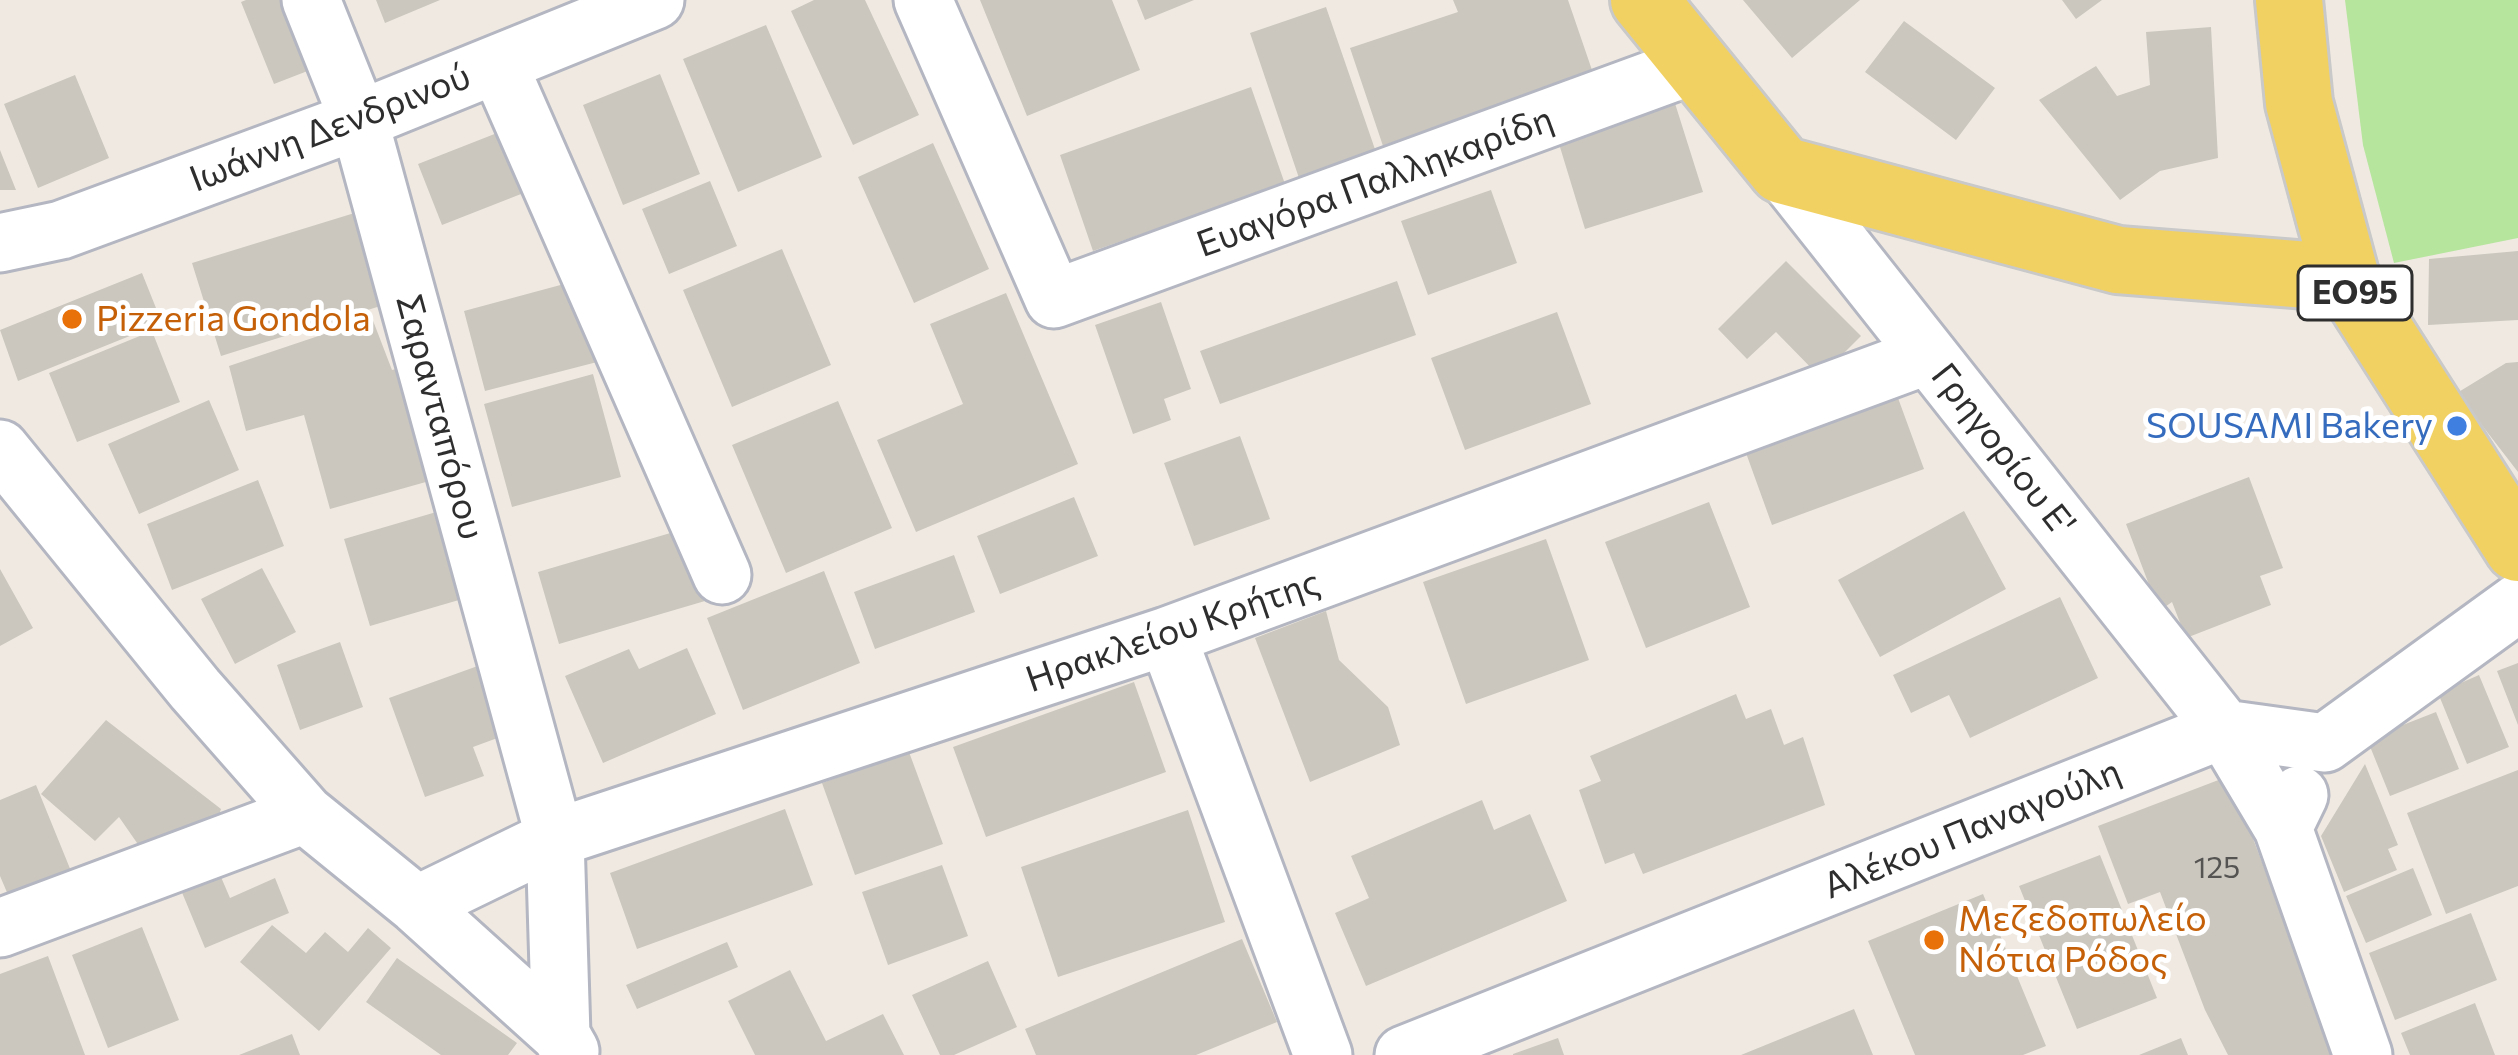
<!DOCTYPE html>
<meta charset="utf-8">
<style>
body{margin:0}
canvas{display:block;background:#efe9e1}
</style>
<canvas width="2518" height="1055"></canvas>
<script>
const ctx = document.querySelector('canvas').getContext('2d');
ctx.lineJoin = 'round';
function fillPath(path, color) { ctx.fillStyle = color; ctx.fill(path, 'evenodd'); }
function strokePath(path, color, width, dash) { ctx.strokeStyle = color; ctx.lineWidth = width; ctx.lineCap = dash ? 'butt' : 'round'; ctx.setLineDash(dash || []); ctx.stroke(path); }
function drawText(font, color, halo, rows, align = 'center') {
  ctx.font = font + ' Commissioner,sans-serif'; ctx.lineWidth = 10; ctx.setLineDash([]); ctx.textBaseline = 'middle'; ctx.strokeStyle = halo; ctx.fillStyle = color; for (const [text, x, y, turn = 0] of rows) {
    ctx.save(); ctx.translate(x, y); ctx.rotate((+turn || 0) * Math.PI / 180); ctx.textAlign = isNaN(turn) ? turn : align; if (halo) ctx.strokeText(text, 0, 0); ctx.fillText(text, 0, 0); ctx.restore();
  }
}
fillPath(new Path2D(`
 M2345,0H2518V238L2394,263L2363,145Z`), '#b6e59e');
fillPath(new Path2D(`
 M246,0H297L323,65L274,84L241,2Z
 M376,0H440L385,23Z
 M814,0H865L919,115L853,145L791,11Z
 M980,0H1112L1140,70L1027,116Z
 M1137,0H1194L1145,20Z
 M1453,0H1568L1593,73L1383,146L1350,48L1458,12Z
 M1743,0H1860L1792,58Z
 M2062,0H2102L2076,19Z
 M1326,7L1378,158L1301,184L1250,33Z
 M1904,21L1995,88L1956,140L1865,72Z
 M766,25L822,157L738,192L683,59Z
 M2211,27L2218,158L2160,171L2120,200L2039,100L2096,66L2117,96L2150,85L2146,32Z
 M660,74L700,174L623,205L583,105Z
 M75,75L109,158L38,188L4,104Z
 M1251,87L1285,184L1093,251L1060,155Z
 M1673,97L1703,192L1585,229L1556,134Z
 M520,124L544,185L442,225L418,164Z
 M933,143L989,269L914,303L858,177Z
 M0,150L16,190H0Z
 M710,181L737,246L669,274L642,209Z
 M1491,190L1517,263L1428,295L1401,221Z
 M361,211L390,303L221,356L192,263Z
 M782,249L831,365L732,407L683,290Z
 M2518,251V320L2428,325L2429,259Z
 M1786,261L1861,336L1820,377L1776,332L1747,359L1718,329Z
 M142,273L162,323L18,381L0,330Z
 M579,280L601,361L485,391L464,311Z
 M1397,281L1416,335L1220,404L1200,351Z
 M1006,293L1078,464L916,532L877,440L963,404L930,324Z
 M1161,302L1191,389L1164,399L1171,420L1133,434L1095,325Z
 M1557,312L1591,404L1465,450L1431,358Z
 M372,318L392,370L409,366L440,478L330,509L304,415L246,431L229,366Z
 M152,331L180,402L77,442L49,373Z
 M2518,362V472L2457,393L2506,363Z
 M593,374L621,477L512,507L484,404Z
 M1898,398L1924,469L1772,525L1746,453Z
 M209,400L239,470L139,514L108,444Z
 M838,401L892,528L786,573L732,445Z
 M1240,436L1270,519L1194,546L1164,463Z
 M2249,477L2283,568L2260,576L2271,605L2186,638L2172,602L2159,611L2126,524Z
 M258,480L284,546L172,590L147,524Z
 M1074,497L1098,556L1000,594L977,536Z
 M1709,502L1750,607L1646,648L1605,542Z
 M450,508L476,595L370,626L344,539Z
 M1964,511L2006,589L1880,657L1838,580Z
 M684,529L705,601L559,644L538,572Z
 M1546,539L1589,660L1466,704L1423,582Z
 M954,555L975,612L875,649L854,592Z
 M262,568L296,632L235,664L201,599Z
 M0,569L33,628L0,646Z
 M824,571L860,663L743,710L707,618Z
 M2060,597L2098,678L1970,738L1949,695L1911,713L1893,675Z
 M1326,611L1339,660L1388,707L1400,745L1310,782L1255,638Z
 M340,642L363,707L300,730L277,665Z
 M687,648L716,714L603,763L565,676L629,649L639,669Z
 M486,663L511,733L473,747L484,776L425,797L389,698Z
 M2518,663V725L2497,671Z
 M2479,675L2509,747L2467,764L2438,693Z
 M1134,682L1166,772L986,837L953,747Z
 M1736,694L1746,719L1771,709L1784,745L1803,737L1825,805L1643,874L1634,853L1605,864L1579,790L1601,781L1590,756Z
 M2436,712L2459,769L2390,796L2367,739Z
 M106,720L221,809L214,830L144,853L119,817L95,841L41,794Z
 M909,752L943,844L855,875L822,783Z
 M2365,764L2398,845L2388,849L2397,870L2344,892L2321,836Z
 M2518,770V886L2446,914L2407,813Z
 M2229,776L2304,972L2346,1055H2228L2205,1010L2160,892L2128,904L2098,826Z
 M36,785L71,871L9,897L0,876V800Z
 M1482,800L1494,830L1530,814L1567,901L1366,986L1335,913L1369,898L1351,856Z
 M785,809L813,885L637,949L610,873Z
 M1188,810L1225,922L1058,977L1021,867Z
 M2100,855L2157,998L2077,1029L2019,886Z
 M215,863L230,898L275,878L289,913L205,948L176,878Z
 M942,865L968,936L888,965L862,892Z
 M2413,868L2432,915L2366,943L2346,896Z
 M1983,894L2046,1046L2023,1055H1915L1868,941Z
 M2471,913L2497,980L2395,1020L2369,953Z
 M272,925L306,953L325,932L348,952L368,928L391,948L319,1031L240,962Z
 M142,927L179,1020L108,1048L72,955Z
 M1242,939L1277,1022L1196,1055H1036L1025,1029Z
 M727,942L738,967L637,1009L626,985Z
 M48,956L85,1055H0V974Z
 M397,958L517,1043L508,1055H441L366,1002Z
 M988,961L1017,1027L954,1055H940L912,995Z
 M790,970L826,1041L883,1014L904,1055H755L728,1001Z
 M2475,1003L2495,1055H2410L2401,1033Z
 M1854,1009L1873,1055H1741Z
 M292,1034L300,1055H239Z
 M1558,1038L1564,1055H1513V1054Z
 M2181,1038L2188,1055H2139Z`), '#cbc7bf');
const minor = new Path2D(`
 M311,0L359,120L555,838L561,1035
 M923,0L1054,299L1696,64
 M498,64L722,575
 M1782,170L2224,729L2283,828
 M0,243L61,230L359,120L655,0
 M0,449L195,689L305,814L417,905L561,1035L570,1051
 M1167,636L1323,1055
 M2299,795L2283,828L2363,1055
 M417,905L555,838L1167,636L1928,355
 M0,928L305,814
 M1404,1055L2224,729L2325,743L2518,603`);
const major = new Path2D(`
 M1644,0L1782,170L2118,260L2346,278
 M2289,0L2299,103L2346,278L2518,548`);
strokePath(minor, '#b4b7c1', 63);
strokePath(major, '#c9c9c9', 72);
strokePath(minor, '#fff', 57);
strokePath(major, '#f2d163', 66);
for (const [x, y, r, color] of [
 [72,319,12,"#e8710a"],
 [2457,426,12,"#3f7fe0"],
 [1934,940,12,"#e8710a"]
]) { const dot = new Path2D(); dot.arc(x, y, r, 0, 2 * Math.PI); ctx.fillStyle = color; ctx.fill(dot); strokePath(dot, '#fff', 4.5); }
drawText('30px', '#555452', null, [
 ["125",2217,868]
]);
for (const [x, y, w] of [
 [2355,293,114]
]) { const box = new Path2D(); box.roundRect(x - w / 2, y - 27, w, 54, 9); ctx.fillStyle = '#fff'; ctx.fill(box); strokePath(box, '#2e2e2e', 3); }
drawText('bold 33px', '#2e2e2e', null, [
 ["ΕΟ95",2355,293]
]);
drawText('36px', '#2e2e2e', '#fff', [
 ["Ιωάννη Δενδρινού",330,128,-21],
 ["Ευαγόρα Παλληκαρίδη",1375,182,-20],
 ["Σαρανταπόρου",440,417,75],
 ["Γρηγορίου Ε'",2003,450,52],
 ["Ηρακλείου Κρήτης",1173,631,-19],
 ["Αλέκου Παναγούλη",1972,829,-22]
]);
drawText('36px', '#c56008', '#fff', [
 ["Pizzeria Gondola",96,319],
 ["Μεζεδοπωλείο",1958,919],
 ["Νότια Ρόδος",1958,960]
], 'left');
drawText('36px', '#366cbe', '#fff', [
 ["SOUSAMI Bakery",2433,426]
], 'right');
</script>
